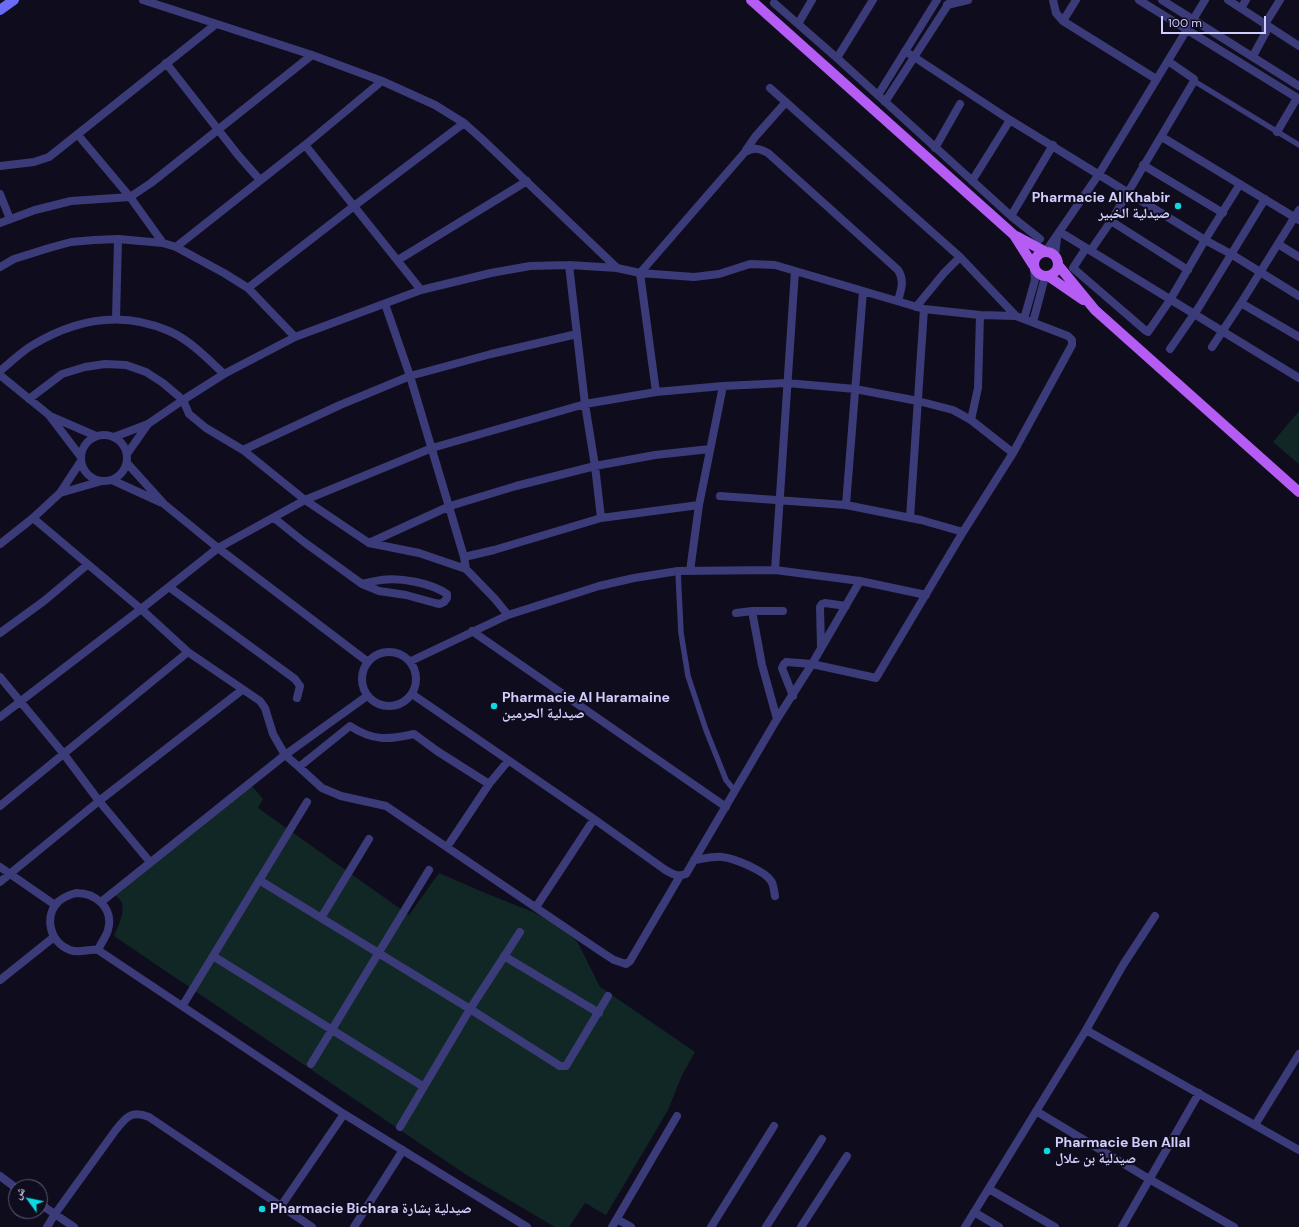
<!DOCTYPE html>
<meta charset="utf-8">
<style>
body{margin:0}
#map{position:relative;width:1299px;height:1227px;overflow:hidden;background:#0f0d1d;font-family:"DM Sans","Noto Naskh Arabic",sans-serif}
canvas{display:block}
.north{position:absolute;left:8px;top:1179px;width:40px;height:40px;box-sizing:border-box;background:#0f0d1d;border:1px solid #5d5a76;border-radius:50%;rotate:303deg;font-size:11px;font-weight:700;line-height:16px;text-align:center;color:#d1cdfc}
.north::after{content:'';display:block;margin:auto;width:14px;height:18px;background:#0fd8e5;clip-path:polygon(50% 0,100% 100%,50% 72%,0 100%)}
.scale{position:absolute;left:1161px;top:16px;width:105px;height:18px;box-sizing:border-box;border:2px solid #d1cdfc;border-top:0;padding-left:5px;font-size:12px;line-height:14px;white-space:nowrap;color:#d1cdfc;-webkit-text-stroke:3px #0f0d1d;paint-order:stroke}
</style>
<div id="map">
<canvas width="1299" height="1227"></canvas>
<div class="north">ش</div>
<div class="scale">100 m</div>
</div>
<script>
const ctx = document.querySelector('canvas').getContext('2d');
ctx.lineJoin = 'round';
function fillPath(path, color) { ctx.fillStyle = color; ctx.fill(path, 'evenodd'); }
function strokePath(path, color, width, dash) { ctx.strokeStyle = color; ctx.lineWidth = width; ctx.lineCap = dash ? 'butt' : 'round'; ctx.setLineDash(dash || []); ctx.stroke(path); }
function drawText(font, color, halo, rows, align = 'center') {
  ctx.font = font + ' "DM Sans","Noto Naskh Arabic",sans-serif'; ctx.lineWidth = 4; ctx.setLineDash([]); ctx.textBaseline = 'middle'; ctx.strokeStyle = halo; ctx.fillStyle = color; for (const [text, x, y, turn = 0] of rows) {
    ctx.save(); ctx.translate(x, y); ctx.rotate((+turn || 0) * Math.PI / 180); ctx.textAlign = isNaN(turn) ? turn : align; if (halo) ctx.strokeText(text, 0, 0); ctx.fillText(text, 0, 0); ctx.restore();
  }
}
fillPath(new Path2D(`
 M1299,411V464L1273,442Z
 M252,786L263,799L258,808L409,915L439,873L485,893L533,912L563,928L578,943L600,987L695,1052L682,1075L668,1110L606,1215L585,1203L569,1227H555L465,1174L114,936C118,926 126,912 121,901C120,899 116,896 114,894Z`), '#112725');
strokePath(new Path2D(`
 M1194,81L1299,145
 M678,571L681,633L688,676L706,730L726,780L735,791`), '#3b3b79', 5.5);
strokePath(new Path2D(`
 M143,0L312,55L382,81L435,105L464,123L483,140L617,268
 M1053,0L1056,13L1063,21L1156,79
 M1139,0L1299,99
 M1162,0L1299,86
 M1228,0L1299,46
 M774,3L837,58L1011,216L1040,239
 M947,5L968,0
 M1241,8L1246,0
 M1063,21L1076,0
 M798,24L812,0
 M905,51L1010,120L1205,240L1231,254L1299,296
 M1253,56L1266,32L1265,24L1280,0
 M837,58L873,0
 M166,63L238,155L260,180
 M770,88L960,257L1016,316
 M878,95L937,0
 M885,102L951,0
 M1277,132L1297,98
 M78,135L130,197L163,243
 M1162,137L1299,220
 M305,145L421,290
 M935,148L960,104
 M746,150L755,137L786,102
 M1143,165L1223,213
 M0,166L34,162L49,157L216,24
 M972,181L1010,120
 M0,194L10,219
 M1011,216L1053,145
 M1111,221L1188,270
 M0,223L35,210L71,201L130,197L151,183L312,55
 M1060,232L1299,378
 M1278,244L1299,257
 M176,247L305,145L382,81
 M1086,248L1073,268L1146,331L1148,332L1170,300L1205,240L1240,184
 M1091,250L1111,221L1194,81V79L1168,61
 M1046,251L1099,174L1205,0
 M1055,255L1057,238
 M398,260L527,181
 M569,265L585,404L595,466L601,518
 M0,267L14,259L49,248L71,242L94,240L118,239L163,243L176,247L224,273L248,288L295,337
 M248,288L354,206L464,123
 M1241,303L1299,337
 M385,304L410,376L464,557L466,569
 M916,307L944,273L960,257
 M116,319L118,239
 M1024,319L1035,280L1034,269
 M1033,322L1045,277
 M1212,347L1241,303L1299,210
 M1170,349L1199,307L1265,199
 M0,371C10,363 20,353 31,346C75,319 121,310 169,331C190,340 208,359 224,374
 M0,375L49,415L81,457
 M656,392L640,273L745,152C754,147 758,148 768,153L898,270C905,281 901,289 898,301
 M29,399L62,374L85,367L105,364L126,365L146,372L163,383L183,400L189,414L206,428L243,450L305,500L369,543L419,553L466,569L495,599L508,615
 M50,416L96,436
 M971,420L978,388L980,315
 M81 458a23 23 0 1 1 46 0a23 23 0 1 1-46 0Z
 M114,437L148,424L183,400L224,374L295,337L421,290L491,273L530,266L569,265L617,268L640,273L694,277L719,274L750,264L775,265L924,309L980,315L1016,316L1068,336L1072,340V345L1013,453L963,532L876,678L812,664L786,662L784,664L782,668L793,696
 M243,450L340,405L410,376L491,354L577,334
 M127,454L148,424
 M127,463L164,504L218,548L368,662
 M112,480L160,502
 M60,493L102,481
 M720,496L846,505L921,520L963,532
 M846,505L863,291
 M33,518L141,609L188,652L260,701L265,708L273,734L285,755L299,767
 M274,518L304,542L362,584L379,591L406,595L435,603L440,604L444,602L447,598V594C431,583 400,577 381,580C375,581 368,582 362,584
 M910,518L924,309
 M369,543L450,506L516,486L595,466L655,455L710,449
 M0,544L33,518L60,493L81,461
 M464,557L494,550L601,518L699,505
 M775,570L795,271
 M690,571L699,505L723,386
 M169,587L295,679L300,686L297,698
 M752,611L762,665L777,719
 M736,613L752,611H783
 M472,631L726,807
 M0,633L44,601L87,565
 M821,647L820,607L822,604L825,603L846,606
 M362 679a27 27 0 1 1 54 0a27 27 0 1 1-54 0Z
 M411,661L508,615L599,586L634,578L678,571L775,570L860,581L926,595
 M0,677L63,753L99,801L150,862
 M412,694L594,819L664,869C672,874 677,877 686,874L777,719L812,664L860,581
 M0,717L141,609L218,548L305,500L432,448L585,404L656,392L723,386L787,383L855,389L918,401L953,410L971,420L1013,453
 M489,784L437,751L414,734C388,740 373,741 350,726L299,767L322,788L341,796L386,806L603,953L614,960L626,964L630,961L680,876
 M0,806L188,652
 M447,847L489,784L508,761
 M694,860C703,859 713,856 722,857C734,858 765,871 771,881C774,885 774,892 775,896
 M0,867L55,905
 M259,880L470,1009L560,1066H566L608,996
 M0,882L99,801L242,690
 M76,893C96,893 114,908 108,930C106,937 101,943 98,950C89,948 80,954 70,950C50,943 43,916 59,901C64,897 69,895 76,893Z
 M101,902L285,755L367,696
 M536,907L594,819
 M321,918L369,839
 M98,950L344,1114L527,1227
 M213,956L424,1087
 M504,956L599,1013
 M0,980L54,937
 M183,1005L307,802
 M1086,1030L1299,1150
 M311,1064L429,870
 M1036,1111L1149,1179L1234,1227
 M1255,1125L1299,1054
 M400,1127L470,1009L520,932
 M0,1176L16,1188
 M989,1189L1055,1227
 M40,1204L74,1227
 M281,1206L344,1114
 M974,1212L999,1227
 M617,1219L631,1227
 M47,1227L55,1214L115,1131C126,1117 131,1110 149,1117L312,1227
 M354,1227L403,1150
 M612,1227L677,1116
 M711,1227L774,1126
 M766,1227L822,1139
 M801,1227L847,1156
 M965,1227L1086,1030L1123,965L1155,916
 M1122,1227L1199,1093`), '#3b3b79', 8);
strokePath(new Path2D(`
 M0,10L14,0`), '#6b6cf5', 10);
strokePath(new Path2D(`
 M751,0L1014,235L1033,265
 M1016,236L1044,251
 M1034 264a12 12 0 1 1 24 0a12 12 0 1 1-24 0Z
 M1058,265L1095,310L1299,492
 M1048,276L1083,300`), '#b55cf4', 10);
for (const [x, y, r, color] of [
 [1178,206,4,"#0fd8e5"],
 [494,706,4,"#0fd8e5"],
 [1047,1151,4,"#0fd8e5"],
 [262,1209,4,"#0fd8e5"]
]) { const dot = new Path2D(); dot.arc(x, y, r, 0, 2 * Math.PI); ctx.fillStyle = color; ctx.fill(dot); strokePath(dot, '#0f0d1d', 1.5); }
drawText('bold 14px', '#d1cdfc', '#0f0d1d', [
 ["Pharmacie Al Khabir",1170,198,"right"],
 ["صيدلية الخبير",1170,214,"right"],
 ["Pharmacie Al Haramaine",502,698],
 ["صيدلية الحرمين",502,714],
 ["Pharmacie Ben Allal",1055,1143],
 ["صيدلية بن علال",1055,1159],
 ["Pharmacie Bichara صيدلية بشارة",270,1209]
], 'left');
</script>
